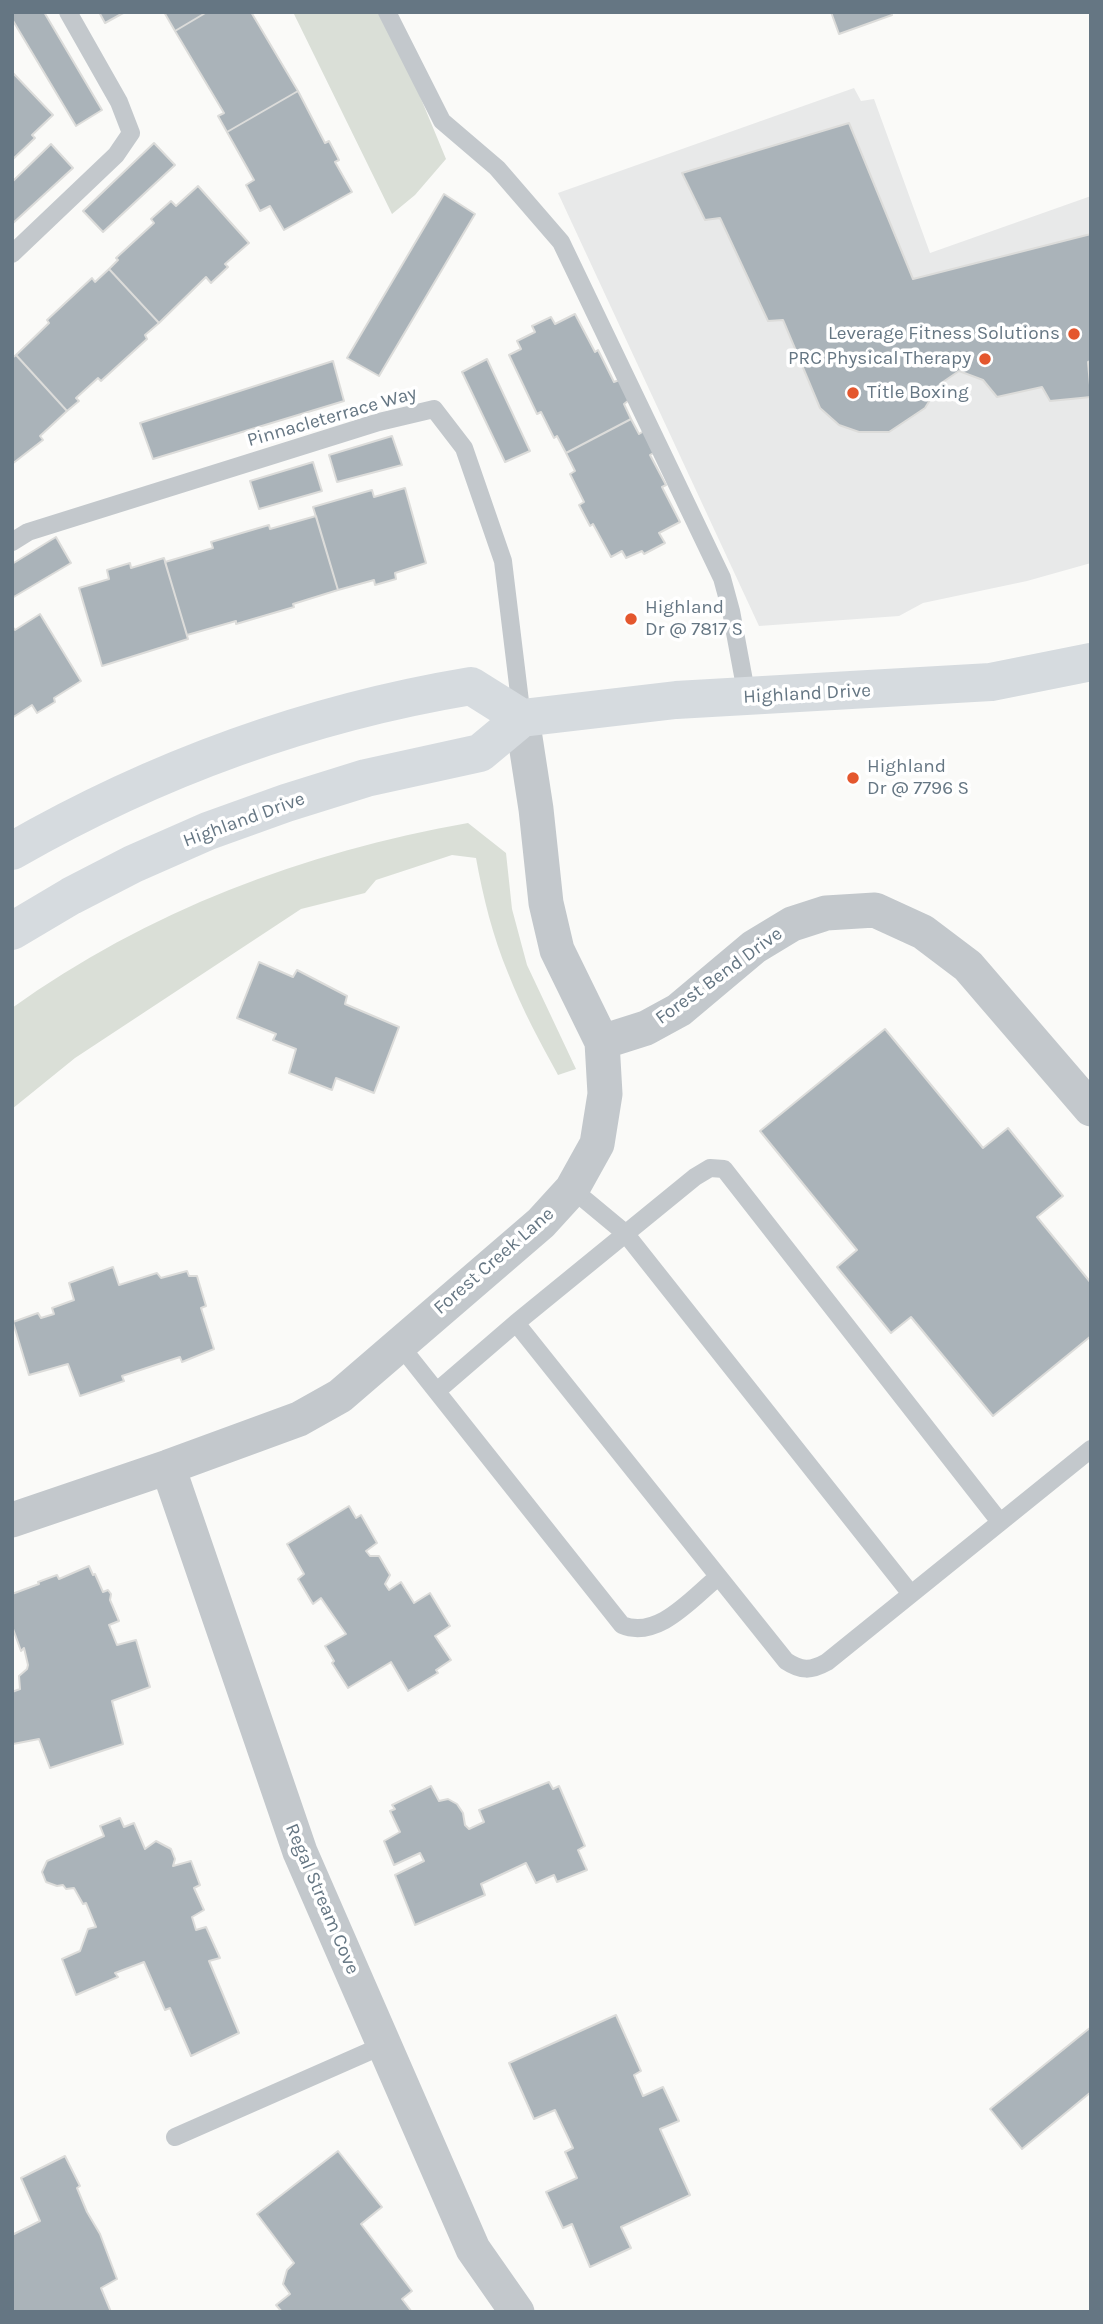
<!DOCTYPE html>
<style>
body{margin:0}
#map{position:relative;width:1103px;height:2324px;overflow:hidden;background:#fafaf8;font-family:Karla,sans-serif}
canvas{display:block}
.frame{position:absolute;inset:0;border:14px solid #657683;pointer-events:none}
</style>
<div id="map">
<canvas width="1103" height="2324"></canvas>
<div class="frame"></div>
</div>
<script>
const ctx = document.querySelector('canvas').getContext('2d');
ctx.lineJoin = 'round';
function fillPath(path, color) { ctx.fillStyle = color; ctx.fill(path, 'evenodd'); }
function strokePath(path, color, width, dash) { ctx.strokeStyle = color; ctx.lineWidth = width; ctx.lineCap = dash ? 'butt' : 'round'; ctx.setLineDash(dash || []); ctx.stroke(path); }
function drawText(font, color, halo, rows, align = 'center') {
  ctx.font = font + ' Karla,sans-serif'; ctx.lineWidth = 7; ctx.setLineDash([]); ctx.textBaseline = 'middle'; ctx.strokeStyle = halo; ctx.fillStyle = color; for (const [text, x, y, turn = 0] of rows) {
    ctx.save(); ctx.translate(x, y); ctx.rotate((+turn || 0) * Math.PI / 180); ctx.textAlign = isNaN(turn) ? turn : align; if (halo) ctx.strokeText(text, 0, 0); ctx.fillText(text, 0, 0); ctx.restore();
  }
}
fillPath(new Path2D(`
 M854,88L861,101L874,99L930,253L1091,196V563L1027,581L923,603L899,616L759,626L558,193Z`), '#e8e9e9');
fillPath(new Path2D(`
 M293,12H385L446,159L415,195L392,214Z
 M468,823L506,853L512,909L527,965L576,1069L558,1075C540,1042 522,1009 508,973C493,937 483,897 476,858L452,855L376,880L365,893L301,909L75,1058L12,1109V1008C147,911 304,852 468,823Z`), '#dadfd7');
const building = new Path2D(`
 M12,12H44L102,110L76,126L12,19Z
 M99,12H125L105,23Z
 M164,12H207L175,31Z
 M207,12H251L298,91L227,132L218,116L224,113L175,31Z
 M831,12H891L892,15L839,34Z
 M12,72L53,115L32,135L35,138L12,160Z
 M298,91L325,143L329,141L339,160L335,162L352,192L284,230L270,206L260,211L246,185L254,180L227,132Z
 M849,123L913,279L1091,234V361L1088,362L1091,397L1050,401L1042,387L997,397L983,380L959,371L940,384L925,408L889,432H859L839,425L820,408L783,320L768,321L720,218L705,220L682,173Z
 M154,143L175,165L103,232L83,211Z
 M51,144L73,168L12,224V182Z
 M198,186L249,243L225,264L228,267L211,283L206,277L159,323L109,269L118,260L116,258L154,223L151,219L171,201L176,206Z
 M444,194L475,214L379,376L347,358Z
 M109,269L159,323L145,335L147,339L101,381L98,378L76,398L79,401L67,411L16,355L49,323L47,320L92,278L95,282Z
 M575,314L595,352L598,350L614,382L619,380L629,400L624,404L631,419L566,453L557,436L554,438L541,412L537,414L509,355L521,349L517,341L535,332L532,326L551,317L555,324Z
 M16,355L67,411L40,436L43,440L12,464V358Z
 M487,359L530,451L505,462L462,372Z
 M333,361L344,401L153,459L140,423Z
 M631,419L639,434L644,431L655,452L650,455L666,485L662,487L680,522L659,533L665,543L644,554L642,551L626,558L622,551L611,557L593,524L590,526L579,505L584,502L570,474L575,471L566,453Z
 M392,436L402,465L337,482L329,455Z
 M313,462L322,491L259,509L250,481Z
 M405,488L426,563L395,573L396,579L375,585L374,580L338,590L313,507L372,490L374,497Z
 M316,516L338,590L293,604L294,607L236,624V621L187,635L165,562L213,548L211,542L269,525L270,529Z
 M56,537L71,563L12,598V564Z
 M164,558L188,639L102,666L79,588L109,579L107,570L130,563L131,568Z
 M40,614L81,681L54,698L55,702L37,713L32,705L12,718V626L15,630Z
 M259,962L293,977L297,970L347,996L345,1004L399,1027L374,1093L336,1078L332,1090L289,1073L296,1049L273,1040L276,1034L237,1018Z
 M885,1029L983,1148L1008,1128L1063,1196L1037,1217L1091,1283V1336L993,1416L911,1317L891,1333L837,1267L857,1250L760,1131Z
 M113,1267L119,1285L157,1273L161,1278L187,1271L189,1276H197L206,1306L201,1308L214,1349L182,1362L180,1357L122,1376L124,1381L80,1396L68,1364L29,1375L13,1322L38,1313L41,1318L54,1314L52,1308L74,1300L69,1283Z
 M349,1506L356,1518L361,1515L377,1543L366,1551L370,1556H379L390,1575L385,1584L389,1590L401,1582L414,1603L430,1593L450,1626L435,1636L451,1660L436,1670L438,1673L408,1691L391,1662L348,1688L332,1663L334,1661L325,1646L346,1634L321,1598L313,1604L298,1579L304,1574L287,1544Z
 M89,1566L93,1575L95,1574L103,1592L108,1590L111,1594L110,1600L119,1621L109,1625L117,1645L136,1640L150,1687L112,1701L123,1744L50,1768L39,1739L13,1744L12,1742V1692L20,1689L19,1676L27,1669L28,1665L24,1648L21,1651L12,1626V1594L39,1584L38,1582L57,1575L59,1579Z
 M549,1782L553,1789L559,1786L585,1846L578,1850L587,1870L557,1882L554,1875L536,1883L526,1863L481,1884L485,1895L415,1925L395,1875L424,1861L420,1853L394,1865L384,1841L400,1832L390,1811L395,1809L392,1805L431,1786L439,1801L448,1799L457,1804L463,1813L465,1825L469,1829L484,1822L479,1810Z
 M120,1818L124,1827L134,1823L145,1849L156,1841L171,1849L175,1859L173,1866L191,1861L200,1885L194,1888L204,1910L192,1917L196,1930L206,1927L220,1958L209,1961L239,2033L191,2056L170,2008L165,2010L144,1962L115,1973L118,1977L76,1995L62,1959L80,1951L88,1929L96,1927L86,1903L83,1904L74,1888L66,1889L63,1885L57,1886L46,1882L42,1872L47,1861L104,1836L100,1826Z
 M616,2015L641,2071L634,2075L643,2096L663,2087L679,2121L660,2129L690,2195L621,2227L631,2248L590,2267L572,2224L563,2228L546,2192L577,2178L565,2152L573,2148L555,2110L534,2119L509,2063Z
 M1091,2027V2092L1022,2149L990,2109Z
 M338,2151L382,2207L361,2224L412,2291L402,2299L412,2312H282L276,2305L290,2294L283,2284L287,2270L294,2263L257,2214Z
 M65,2156L80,2186L77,2188L87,2212L100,2234L117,2279L101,2288L111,2312H12V2235L40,2221L21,2178Z`);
fillPath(building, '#aab3b9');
strokePath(building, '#dcdcda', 2);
strokePath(new Path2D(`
 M387,12L442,121L497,168L561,242L722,578L731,611L747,697
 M12,254L116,155L131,133L119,102L68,12
 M12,542L28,532L379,422L434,409L464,448L503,561L522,718
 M572,1189L625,1233L911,1594
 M516,1323L786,1661C801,1671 811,1671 827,1662L1091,1449
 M399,1344L622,1625C658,1640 692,1598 718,1577
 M437,1391L516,1323L695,1177L710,1168L724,1169L1000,1522
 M175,2137L384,2045`), '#c3c8cc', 18);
strokePath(new Path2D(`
 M602,1042L646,1028L679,1010L754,947L792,924L826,913L875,910L923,932L968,966L1091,1109
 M168,1467L300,1852L473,2249L517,2312
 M12,1520L168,1467L299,1419L340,1396L541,1223L572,1189L597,1144L605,1094L602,1042L557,950L546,903L536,809L522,718`), '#c3c8cc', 35);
strokePath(new Path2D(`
 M12,851C155,769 309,713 471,686L522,718
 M12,931L71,896L133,864L208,831L286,803L366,778L480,753L522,718L676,700L991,682L1091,662`), '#d6dbdf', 38);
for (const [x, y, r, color] of [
 [1074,334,7,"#e4572e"],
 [985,359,7,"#e4572e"],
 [853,393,7,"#e4572e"],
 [631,619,7,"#e4572e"],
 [853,778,7,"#e4572e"]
]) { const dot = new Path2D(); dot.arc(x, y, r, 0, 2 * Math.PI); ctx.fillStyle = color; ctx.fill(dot); strokePath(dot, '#fff', 2.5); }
drawText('19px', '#657683', '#fff', [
 ["Leverage Fitness Solutions",1060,334,"right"],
 ["PRC Physical Therapy",971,359,"right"],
 ["Title Boxing",867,393],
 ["Highland",645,608],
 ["Dr @ 7817 S",645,630],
 ["Highland",867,767],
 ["Dr @ 7796 S",867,789]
], 'left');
drawText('19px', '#657683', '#fff', [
 ["Pinnacleterrace Way",332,417,-16],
 ["Highland Drive",807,694,-3],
 ["Highland Drive",244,820,-20],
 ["Forest Bend Drive",719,976,-36],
 ["Forest Creek Lane",494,1261,-41],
 ["Regal Stream Cove",322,1899,67]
]);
</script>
